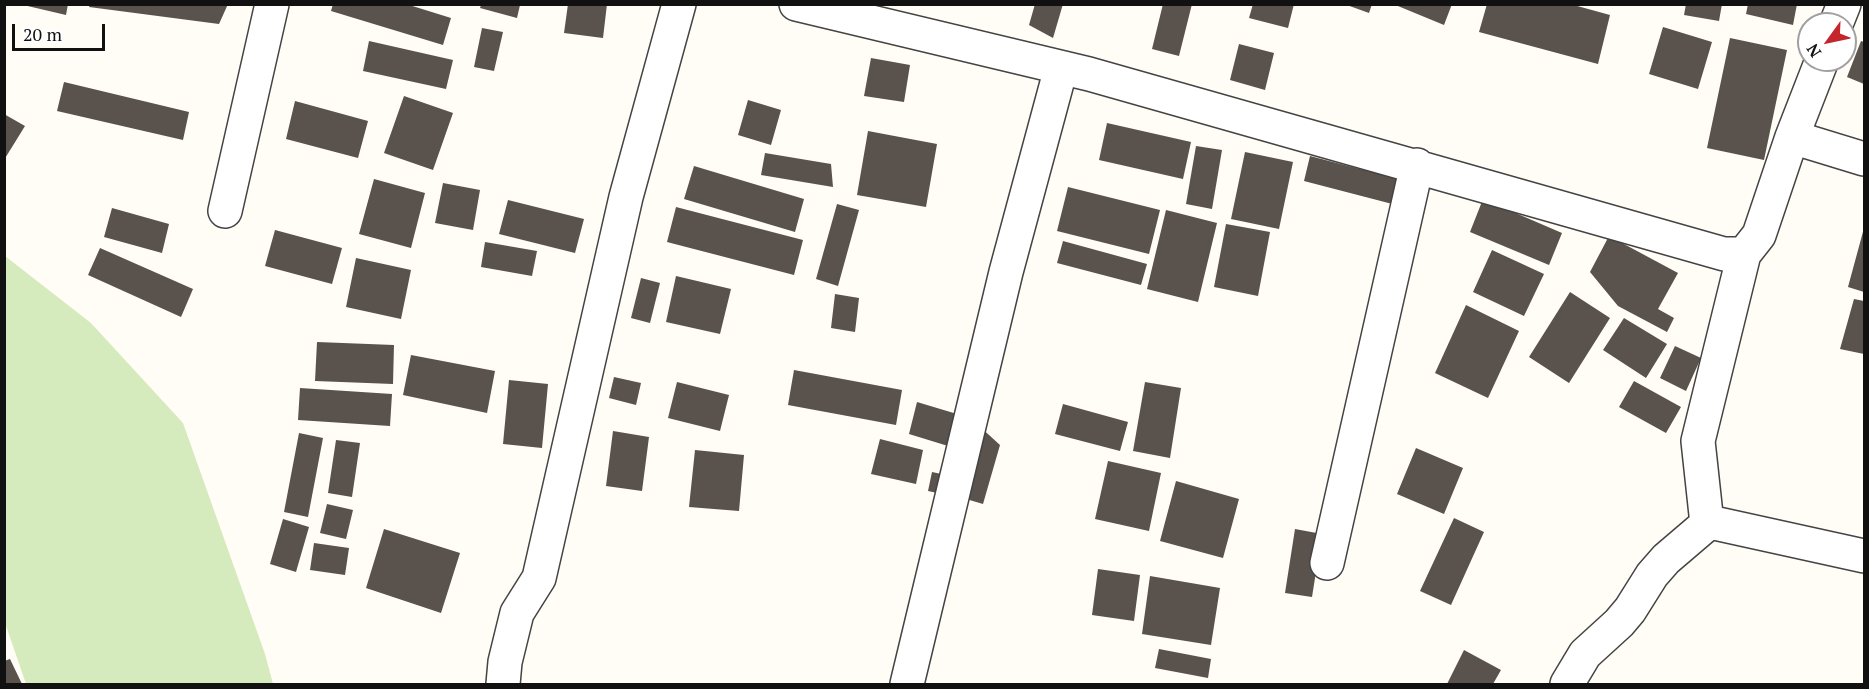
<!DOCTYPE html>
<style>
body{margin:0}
#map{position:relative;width:1869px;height:689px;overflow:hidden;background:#fffdf5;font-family:"PT Serif",serif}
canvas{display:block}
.frame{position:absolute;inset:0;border:6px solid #111;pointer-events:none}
.north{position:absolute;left:1797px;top:12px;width:60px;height:60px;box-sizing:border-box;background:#fff;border:2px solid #a0a0a0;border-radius:50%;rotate:237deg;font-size:16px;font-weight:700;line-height:24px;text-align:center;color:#111}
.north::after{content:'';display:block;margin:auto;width:21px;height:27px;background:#c4262e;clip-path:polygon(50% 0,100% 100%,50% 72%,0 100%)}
.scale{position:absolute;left:12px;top:24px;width:93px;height:27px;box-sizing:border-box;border:3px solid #111;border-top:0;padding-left:8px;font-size:18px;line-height:21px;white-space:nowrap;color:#111;-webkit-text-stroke:4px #fff;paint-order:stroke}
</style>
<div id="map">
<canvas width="1869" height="689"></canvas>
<div class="frame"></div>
<div class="north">N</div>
<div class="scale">20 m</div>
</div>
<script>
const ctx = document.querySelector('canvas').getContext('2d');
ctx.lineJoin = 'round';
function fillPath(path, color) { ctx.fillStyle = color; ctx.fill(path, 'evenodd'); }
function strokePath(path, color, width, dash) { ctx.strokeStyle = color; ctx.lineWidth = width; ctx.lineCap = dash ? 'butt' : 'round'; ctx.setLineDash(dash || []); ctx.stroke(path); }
fillPath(new Path2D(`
 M5,256L91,323L183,423L265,654L273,684H26L4,620Z`), '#d5ebbd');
fillPath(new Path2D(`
 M19,4H68L66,15Z
 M90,4H228L219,24L89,7Z
 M333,4H406L451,18L443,45L331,11Z
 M568,4H607L603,38L564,33Z
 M1035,4H1063L1053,38L1029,25Z
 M1163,4H1192L1179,56L1152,49Z
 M1253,4H1294L1288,28L1249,18Z
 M1344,4H1372L1369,13Z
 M1393,4H1452L1444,25Z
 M1487,4H1570L1610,15L1598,64L1479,32Z
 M1686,4H1722L1719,21L1684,15Z
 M1748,4H1797L1793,25L1746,14Z
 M481,5H520L517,18L480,8Z
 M1663,27L1712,42L1698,89L1649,74Z
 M482,28L503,32L494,71L474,67Z
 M1730,38L1787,50L1764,160L1707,148Z
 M369,41L453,60L446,89L363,71Z
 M1861,41L1864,42V84L1847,77Z
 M1239,44L1274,53L1265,90L1230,80Z
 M871,58L910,65L904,102L864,96Z
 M64,82L189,112L183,140L57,111Z
 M404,96L453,113L433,170L384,153Z
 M748,100L781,110L771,145L738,135Z
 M295,101L368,121L358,158L286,139Z
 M4,114L25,126L4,160Z
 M1107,123L1191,142L1183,179L1099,160Z
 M868,131L937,144L926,207L857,195Z
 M1196,146L1222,150L1212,209L1186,204Z
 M1245,152L1293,162L1279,229L1231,219Z
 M765,153L831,164L833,187L761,175Z
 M1310,156L1406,181L1400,206L1304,181Z
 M694,166L804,199L795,232L684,199Z
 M374,179L425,193L411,248L359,234Z
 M443,183L480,190L473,230L435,223Z
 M1068,187L1160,210L1149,254L1057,231Z
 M1483,199L1562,233L1549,265L1470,232Z
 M508,200L584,219L575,253L499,234Z
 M837,204L859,210L838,286L816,279Z
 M676,207L803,240L794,275L667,242Z
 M112,208L169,224L162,253L104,237Z
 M1166,210L1217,223L1198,302L1147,289Z
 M1226,224L1270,232L1258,296L1214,287Z
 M1864,228V292L1848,287Z
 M275,230L342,248L332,284L265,266Z
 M1609,236L1678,273L1658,309L1674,318L1667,332L1618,306L1590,272Z
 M1063,241L1147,264L1141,285L1057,263Z
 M485,242L537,251L532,276L481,267Z
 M100,248L193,289L181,317L88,275Z
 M1492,250L1544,274L1524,316L1473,292Z
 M356,258L411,270L401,319L346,307Z
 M676,276L731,289L720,334L666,322Z
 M641,278L660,283L650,323L631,318Z
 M1570,292L1610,318L1569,383L1529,357Z
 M835,294L859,298L855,332L831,328Z
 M1854,299L1864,301V354L1840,349Z
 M1466,305L1519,331L1488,398L1435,373Z
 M1624,318L1667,344L1646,378L1603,350Z
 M317,342L394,345L393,384L315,381Z
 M1675,346L1701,358L1686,391L1660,378Z
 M411,355L495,371L487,413L403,395Z
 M794,370L902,390L896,425L788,405Z
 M614,377L641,383L636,405L609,398Z
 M509,380L548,384L542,448L503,444Z
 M1634,381L1681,407L1666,433L1619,407Z
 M677,382L729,395L720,431L668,418Z
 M1145,382L1181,388L1170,458L1133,451Z
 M300,388L392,394L390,426L298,420Z
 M917,402L957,414L948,446L909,434Z
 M1063,404L1128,422L1120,451L1055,434Z
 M977,424L1000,445L983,504L956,496Z
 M613,431L649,437L642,491L606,486Z
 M299,433L323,438L308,517L284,512Z
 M880,439L923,450L916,484L871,474Z
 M336,440L360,443L352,497L328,493Z
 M1416,448L1463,468L1444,514L1397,494Z
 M695,450L744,455L739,511L689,507Z
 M1108,461L1161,473L1149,531L1095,519Z
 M932,472L946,475L942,494L928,491Z
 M1176,481L1239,499L1223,558L1160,541Z
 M327,504L353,510L346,539L320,533Z
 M1454,518L1484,532L1451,605L1420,591Z
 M283,519L309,527L296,572L270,564Z
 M384,529L460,553L441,613L366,588Z
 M1295,529L1322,534L1312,597L1285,593Z
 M314,543L349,548L345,575L310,570Z
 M1098,569L1140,575L1134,621L1092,615Z
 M1150,576L1220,588L1211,645L1142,634Z
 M1159,649L1211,659L1208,678L1155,668Z
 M1464,650L1501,670L1493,684H1447Z
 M10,659L22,684H4V661Z`), '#5a524d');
const minor = new Path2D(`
 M796,4L1089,74L1724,254H1744L1759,235L1792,137L1822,60
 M1836,24L1844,4
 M1792,137L1864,159
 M225,211L272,4
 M1707,524L1698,441L1744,254
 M1327,563L1417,165
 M503,684L505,662L517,613L539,578L626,197L679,4
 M907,684L1006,272L1061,68
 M1567,684L1585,654L1619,623L1630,610L1652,575L1666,559L1707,524L1714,523L1864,556`);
strokePath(minor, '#444', 36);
strokePath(minor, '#fff', 33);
</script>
